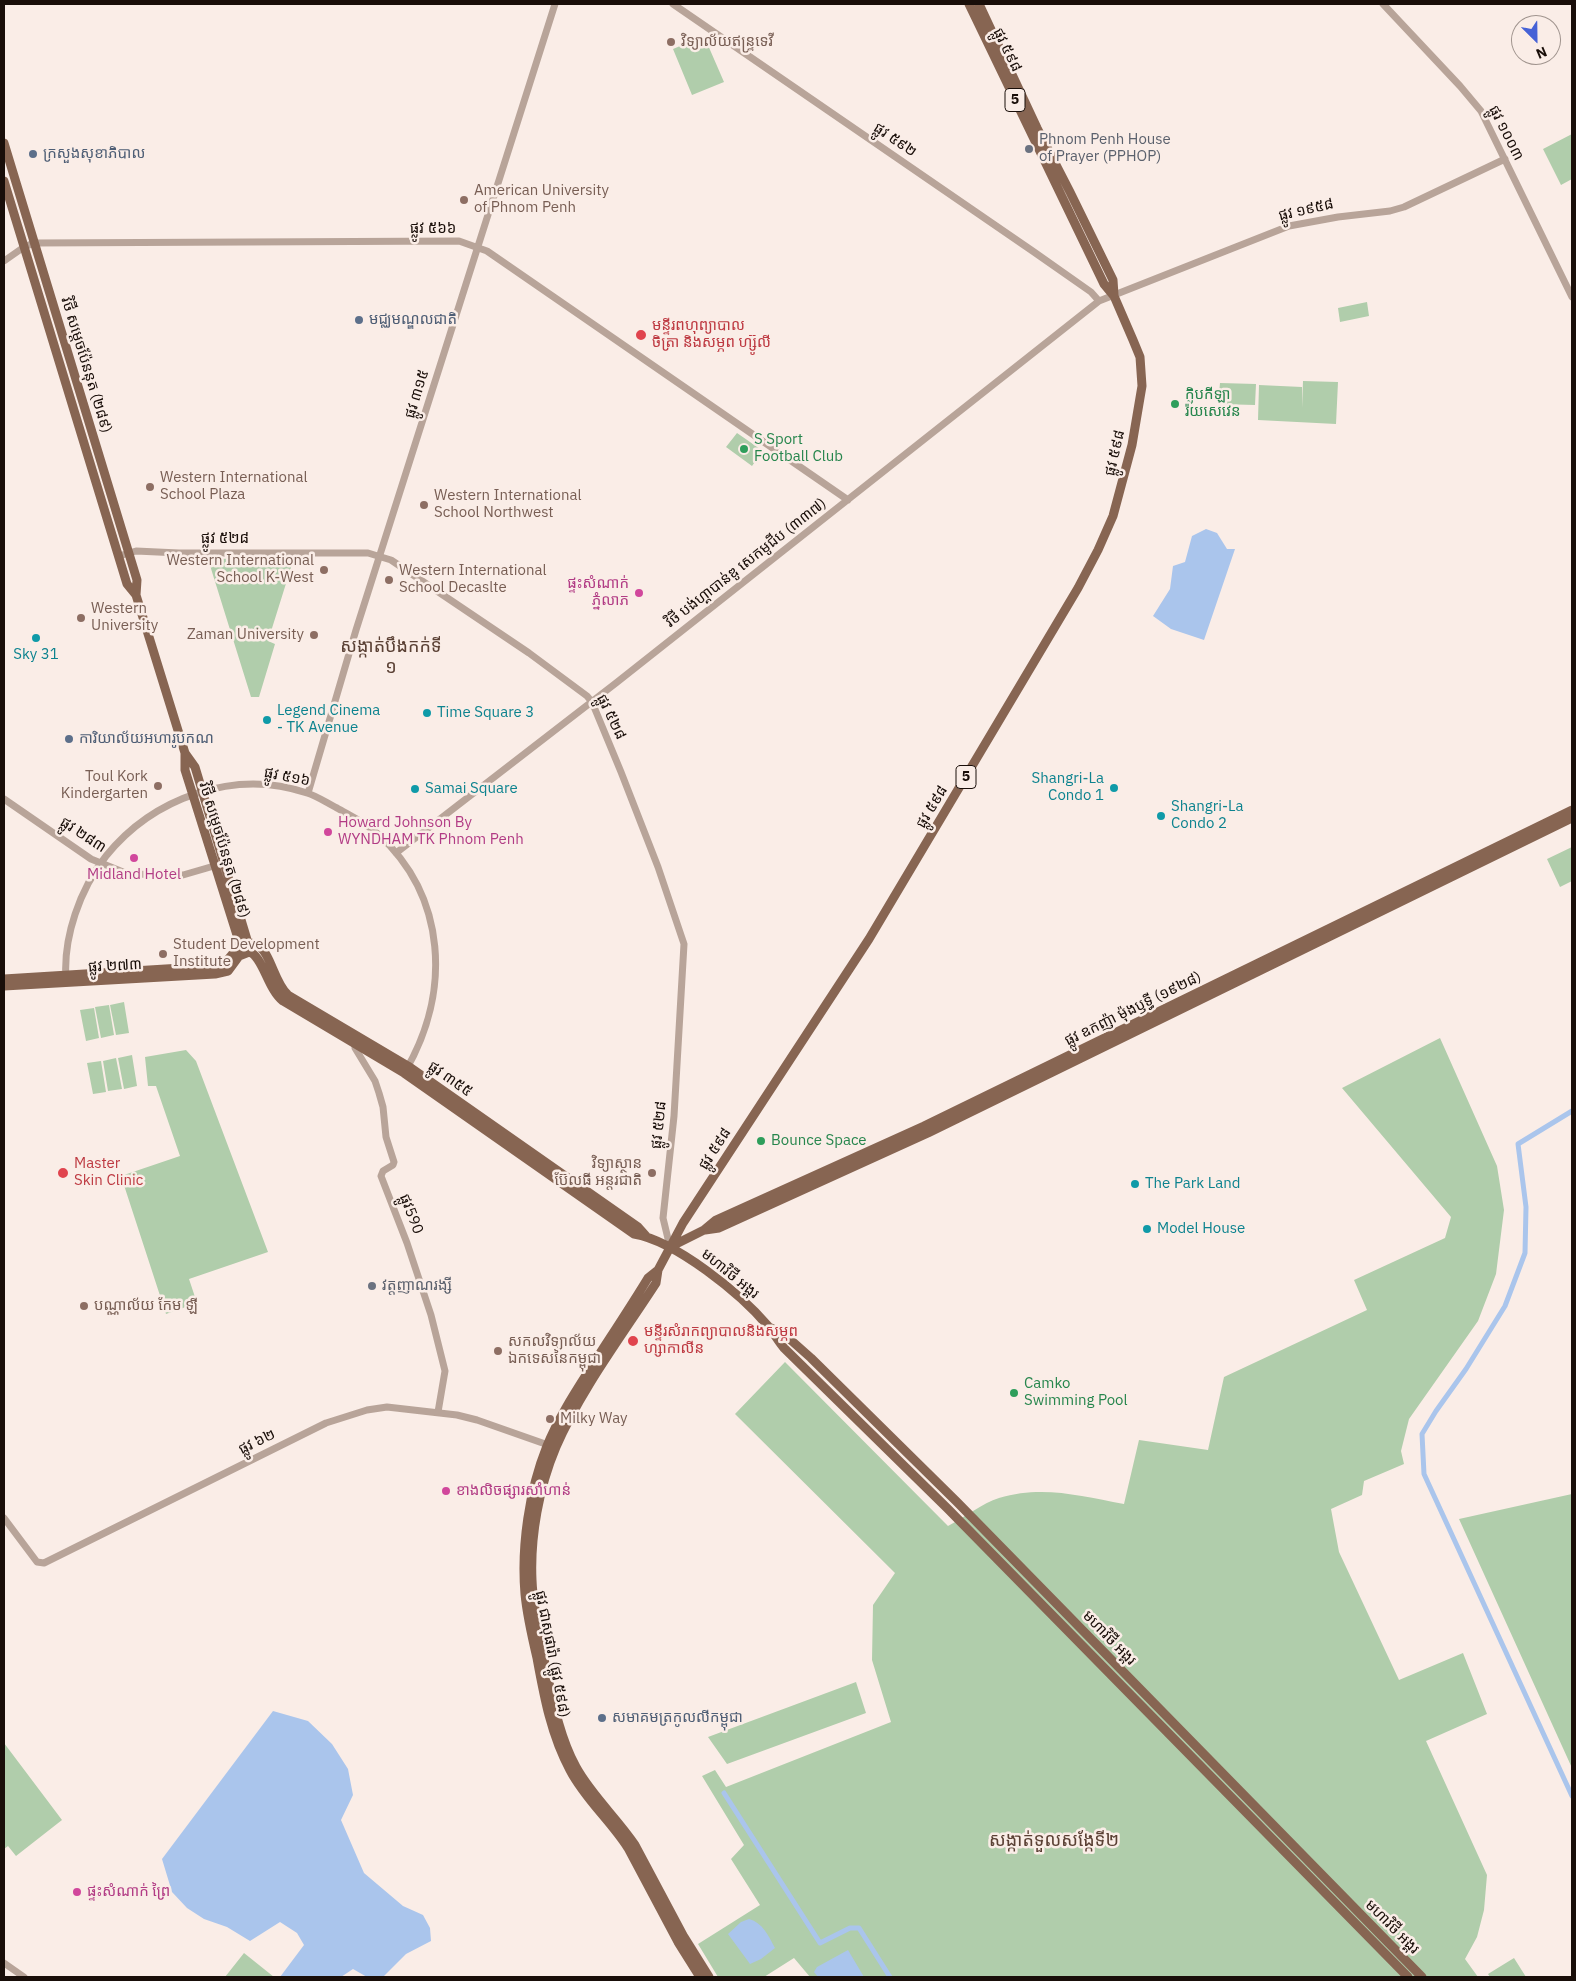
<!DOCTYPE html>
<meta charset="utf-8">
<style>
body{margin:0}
#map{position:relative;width:1576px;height:1981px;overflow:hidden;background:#faede7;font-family:"IBM Plex Sans",sans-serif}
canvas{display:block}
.frame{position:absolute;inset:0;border:5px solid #190e09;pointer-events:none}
.north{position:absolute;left:1511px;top:15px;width:50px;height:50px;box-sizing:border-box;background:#faede7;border:1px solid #a0948e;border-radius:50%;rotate:157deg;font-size:14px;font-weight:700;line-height:20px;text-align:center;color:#190e09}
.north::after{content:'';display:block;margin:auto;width:18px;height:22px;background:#4662d6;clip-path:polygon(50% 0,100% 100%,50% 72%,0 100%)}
</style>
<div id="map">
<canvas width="1576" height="1981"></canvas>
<div class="frame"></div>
<div class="north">N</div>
</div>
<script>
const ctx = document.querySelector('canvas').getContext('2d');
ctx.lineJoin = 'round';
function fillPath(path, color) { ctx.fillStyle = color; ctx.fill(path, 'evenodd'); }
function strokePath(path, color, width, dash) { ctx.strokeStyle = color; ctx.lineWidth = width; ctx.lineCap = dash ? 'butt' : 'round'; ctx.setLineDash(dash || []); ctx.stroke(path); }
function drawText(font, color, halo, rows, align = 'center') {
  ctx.font = font + ' "IBM Plex Sans","Noto Sans Khmer",sans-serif'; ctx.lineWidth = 5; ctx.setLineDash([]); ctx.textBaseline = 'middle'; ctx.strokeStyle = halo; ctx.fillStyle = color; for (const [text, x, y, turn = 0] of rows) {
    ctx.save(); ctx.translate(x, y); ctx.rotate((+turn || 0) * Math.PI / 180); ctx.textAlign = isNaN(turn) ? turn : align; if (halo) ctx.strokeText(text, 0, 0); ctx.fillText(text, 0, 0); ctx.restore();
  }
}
fillPath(new Path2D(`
 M704,36L724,82L692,95L673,49Z
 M1572,134V179L1561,185L1543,149Z
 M1367,302L1369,316L1340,322L1338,308Z
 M1303,381L1338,382L1336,424L1258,420L1259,385L1302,387V408Z
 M1220,383L1256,384L1255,405L1218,404Z
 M737,433L763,451L752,466L726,447Z
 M294,558L268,641L275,644L259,697H251L208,559Z
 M1572,847V881L1560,887L1547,859Z
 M124,1002L129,1033L116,1035L110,1005Z
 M109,1005L114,1035L101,1038L95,1007Z
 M94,1008L99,1038L86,1041L80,1010Z
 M1440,1038L1497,1166L1504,1210L1496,1274L1478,1321L1409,1419L1401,1451L1404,1464L1364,1481L1362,1495L1331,1509L1339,1552L1399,1680L1463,1653L1487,1714L1426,1741L1487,1875L1484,1910L1477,1937L1465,1959L1478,1977H810L794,1958L764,1977H718L698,1944L760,1905L731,1859L744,1845L702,1776L715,1770L726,1787L891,1722L872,1660L873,1605L895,1573L735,1414L785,1362L948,1526C963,1518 983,1503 999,1498C1043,1485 1080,1496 1124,1504L1139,1440L1208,1450L1224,1377L1367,1310L1354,1280L1445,1238L1451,1217L1342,1088Z
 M186,1050L196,1061L268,1252L189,1279L197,1303L166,1314L121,1176L180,1156L156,1086H148L145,1057Z
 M132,1055L137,1086L124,1089L118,1058Z
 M116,1058L122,1089L108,1091L103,1061Z
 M101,1061L106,1092L93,1094L87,1063Z
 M1572,1494V1768L1459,1519Z
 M856,1682L866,1713L727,1764L708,1737Z
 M4,1743L62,1820L16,1856L8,1846L4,1849Z
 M244,1953L274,1977H225Z
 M1514,1958L1526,1977H1490L1488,1974Z`), '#b0cdab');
fillPath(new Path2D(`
 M1206,529L1217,533L1227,549H1235L1204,640L1171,629L1153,616L1170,589L1173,566L1185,562L1192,536Z
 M273,1711L308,1721L332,1744L348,1769L353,1795L341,1820L364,1873L403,1906L423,1915L430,1928L431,1941L406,1954L383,1977H367L353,1969L341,1977H280L304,1945L297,1933L280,1922L250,1941L227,1927L204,1919L187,1908L172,1892L162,1859Z
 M749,1919C763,1923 768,1935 775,1948L761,1959L750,1964L728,1934L741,1922Z
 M848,1950L864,1977H818L814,1972L817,1967Z`), '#aac5ec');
strokePath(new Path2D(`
 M1572,1111L1518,1144L1526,1207L1525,1253L1505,1306L1466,1369L1436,1411L1422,1434L1424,1474L1572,1796
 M724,1793L820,1943L850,1928H859L890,1977`), '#aac5ec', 5);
strokePath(new Path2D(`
 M673,4L1034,252L1091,292L1099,301
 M1383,4L1460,86L1481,111L1572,297
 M4,261L24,247L34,243L459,241L487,251L848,500
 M119,556L136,551L179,553H368L391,560L529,653L587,696L592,702L621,772L658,867L684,944L674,1116L663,1218L670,1247
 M308,793L356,630L555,4
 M4,799L91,859L128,874L183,875L214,866
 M396,853L616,683L1099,301L1289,226L1338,217L1390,211L1404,207L1505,159
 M66,979C63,937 80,889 106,856C153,798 234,768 307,793C317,796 327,803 337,808C351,816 366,823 378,834C447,897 451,992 406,1070
 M355,1041V1048L375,1081L379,1093L383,1107L386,1137L394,1162L393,1165L383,1171L381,1176L407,1243L431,1315L445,1371L438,1412
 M4,1518L37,1562L44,1563L326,1423L367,1410L387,1407L457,1415L477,1420L551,1446
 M4,1963L24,1977`), '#b8a499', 7);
strokePath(new Path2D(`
 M979,4L1037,128L1070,192L1113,280L1114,295
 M4,143L137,580L136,595L185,753L195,767L248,943L249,952
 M4,181L127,584L136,595
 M185,753V770L242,951
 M249,952C262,954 268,990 283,1001L404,1073L634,1234C676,1241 741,1294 768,1326C774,1333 778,1341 784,1348L948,1509L1408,1977
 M4,979L214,966C218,965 222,965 225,962C235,955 239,936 257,945C271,952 274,983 288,995L408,1066L638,1227L646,1236
 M4,986L215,974L228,971L239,956L249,952
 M705,1230L719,1228L928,1133L1572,818
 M670,1247L704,1230L716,1220L924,1126L1572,810
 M658,1270L648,1278C631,1306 613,1333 595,1361C578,1388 559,1416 547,1446C529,1491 521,1546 525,1594C527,1616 532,1637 537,1658C544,1696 551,1735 570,1770C585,1799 611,1821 628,1848L678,1942L700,1977
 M769,1327L784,1334L811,1358L957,1502L1422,1977
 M709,1977L684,1937L635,1845C617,1818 592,1796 576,1767C558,1734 552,1695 544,1659C539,1633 533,1607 532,1580C530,1537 539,1487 556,1447C580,1391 623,1334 656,1283L658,1270L683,1223L869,939L1078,588L1098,550L1113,516L1132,445L1142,386L1140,357L1133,340L1114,296L1104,284L969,4`), '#876552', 9);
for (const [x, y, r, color] of [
 [671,42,5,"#8d6e63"],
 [1029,149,5,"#6b7280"],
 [33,154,5,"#5c6f8a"],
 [464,200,5,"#8d6e63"],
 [359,320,5,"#5c6f8a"],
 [641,335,6,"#e0444e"],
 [1175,404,5,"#2e9e5b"],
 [744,449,5,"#2e9e5b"],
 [150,487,5,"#8d6e63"],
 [424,505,5,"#8d6e63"],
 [324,570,5,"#8d6e63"],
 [389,580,5,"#8d6e63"],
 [639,593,5,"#d1479c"],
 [81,618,5,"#8d6e63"],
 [314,635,5,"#8d6e63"],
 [36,638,5,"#0f9aa8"],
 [427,713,5,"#0f9aa8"],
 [267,720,5,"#0f9aa8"],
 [69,739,5,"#5c6f8a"],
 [158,786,5,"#8d6e63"],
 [1114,788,5,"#0f9aa8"],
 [415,789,5,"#0f9aa8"],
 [1161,816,5,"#0f9aa8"],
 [328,832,5,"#d1479c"],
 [134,858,5,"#d1479c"],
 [163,954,5,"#8d6e63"],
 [761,1141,5,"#2e9e5b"],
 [63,1173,6,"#e0444e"],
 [652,1173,5,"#8d6e63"],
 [1135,1184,5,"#0f9aa8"],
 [1147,1229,5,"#0f9aa8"],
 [372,1286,5,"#6b7280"],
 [84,1306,5,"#8d6e63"],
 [633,1341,6,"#e0444e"],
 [498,1351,5,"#8d6e63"],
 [1014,1393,5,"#2e9e5b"],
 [550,1419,5,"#8d6e63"],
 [446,1491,5,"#d1479c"],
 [602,1718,5,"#5c6f8a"],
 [77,1892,5,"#d1479c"]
]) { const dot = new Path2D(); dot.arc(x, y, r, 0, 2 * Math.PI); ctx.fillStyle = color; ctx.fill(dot); strokePath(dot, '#faede7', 2); }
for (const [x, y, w] of [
 [1015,100,20],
 [966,777,20]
]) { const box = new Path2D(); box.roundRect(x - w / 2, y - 11.5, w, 23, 4); ctx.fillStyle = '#faede7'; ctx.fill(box); strokePath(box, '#190e09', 1); }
drawText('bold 14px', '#190e09', null, [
 ["5",1015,100],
 ["5",966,777]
]);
drawText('15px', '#785e54', '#faede7', [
 ["វិទ្យាល័យឥន្រ្ទទេវី",681,42],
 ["American University",474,191],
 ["of Phnom Penh",474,208],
 ["Western International",160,478],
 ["School Plaza",160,495],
 ["Western International",434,496],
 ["School Northwest",434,513],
 ["Western International",314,561,"right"],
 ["School K-West",314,578,"right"],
 ["Western International",399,571],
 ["School Decaslte",399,588],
 ["Western",91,609],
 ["University",91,626],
 ["Zaman University",304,635,"right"],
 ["Toul Kork",148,777,"right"],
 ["Kindergarten",148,794,"right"],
 ["Student Development",173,945],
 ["Institute",173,962],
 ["វិទ្យាស្ថាន",642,1164,"right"],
 ["ប៊ែលធី អន្ដរជាតិ",642,1181,"right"],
 ["បណ្ណាល័យ កែម ឡី",94,1306],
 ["សកលវិទ្យាល័យ",508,1342],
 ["ឯកទេសនៃកម្ពុជា",508,1359],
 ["Milky Way",560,1419]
], 'left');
drawText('15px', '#190e09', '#faede7', [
 ["ផ្លូវ ៥៩៨",1007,50,64],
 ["ផ្លូវ ១០០៣",1506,133,63],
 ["ផ្លូវ ៥៩២",895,140,34],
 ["ផ្លូវ ១៩៥៨",1306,210,-13],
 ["ផ្លូវ ៥៦៦",433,229],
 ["វិថី សម្តេចប៉ែននុត (២៨៩)",86,365,73],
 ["ផ្លូវ ៣១៥",417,394,-73],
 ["ផ្លូវ ៥៩៨",1115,453,-77],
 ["ផ្លូវ ៥២៨",225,539],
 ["វិថី បង់ហ្គាបាន់ឌូ សេកមូជីប (៣៣៧)",746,563,-38],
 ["ផ្លូវ ៥២៨",611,717,64],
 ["ផ្លូវ ៥១៦",287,777,11],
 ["ផ្លូវ ៥៩៨",932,807,-59],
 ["ផ្លូវ ២៨៣",83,835,33],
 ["វិថី សម្តេចប៉ែននុត (២៨៩)",224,850,73],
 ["ផ្លូវ ២៧៣",115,966,-3],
 ["ផ្លូវ ឧកញ៉ា ម៉ុងឫទ្ធី (១៩២៨)",1133,1009,-26],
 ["ផ្លូវ ៣៥៥",450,1079,35],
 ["ផ្លូវ ៥២៨",659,1125,-84],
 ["ផ្លូវ ៥៩៨",715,1149,-57],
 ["ផ្លូវ590",411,1214,69],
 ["មហាវិថី អង្គរ",730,1274,39],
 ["ផ្លូវ ៦២",257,1442,-26],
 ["មហាវិថី អង្គរ",1109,1638,46],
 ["ផ្លូវ ជាសុផារ៉ា (ផ្លូវ ៥៩៨)",552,1654,79],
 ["មហាវិថី អង្គរ",1392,1927,45]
]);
drawText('15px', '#5b616d', '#faede7', [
 ["Phnom Penh House",1039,140],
 ["of Prayer (PPHOP)",1039,157],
 ["វត្តញាណរង្សី",382,1286]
], 'left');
drawText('15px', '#4e5e75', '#faede7', [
 ["ក្រសួងសុខាភិបាល",43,154],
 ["មជ្ឈមណ្ឌលជាតិ",369,320],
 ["ការិយាល័យអហារូបកណ",79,739],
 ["សមាគមត្រកូលលីកម្ពុជា",612,1718]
], 'left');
drawText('15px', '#be3a42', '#faede7', [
 ["មន្ទីរពហុព្យាបាល",652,326],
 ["ចិត្រា និងសម្ភព ហ្ស៊ូលី",652,343],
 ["Master",74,1164],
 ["Skin Clinic",74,1181],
 ["មន្ទីរសំរាកព្យាបាលនិងសម្ភព",644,1332],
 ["ហ្សាកាលីន",644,1349]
], 'left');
drawText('15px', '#27864d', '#faede7', [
 ["ក្លិបកីឡា",1185,395],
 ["រ៉យសេវេន",1185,412],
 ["S Sport",754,440],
 ["Football Club",754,457],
 ["Bounce Space",771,1141],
 ["Camko",1024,1384],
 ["Swimming Pool",1024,1401]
], 'left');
drawText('15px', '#b23c85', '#faede7', [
 ["ផ្ទះសំណាក់",629,584,"right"],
 ["ភ្នំលាភ",629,601,"right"],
 ["Howard Johnson By",338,823],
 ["WYNDHAM TK Phnom Penh",338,840],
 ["Midland Hotel",134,875,"center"],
 ["ខាងលិចផ្សារសាំហាន់",456,1491],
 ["ផ្ទះសំណាក់ ព្រៃ",87,1892]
], 'left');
drawText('15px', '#0d838f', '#faede7', [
 ["Sky 31",36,655,"center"],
 ["Legend Cinema",277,711],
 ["- TK Avenue",277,728],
 ["Time Square 3",437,713],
 ["Shangri-La",1104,779,"right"],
 ["Condo 1",1104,796,"right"],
 ["Samai Square",425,789],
 ["Shangri-La",1171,807],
 ["Condo 2",1171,824],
 ["The Park Land",1145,1184],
 ["Model House",1157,1229]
], 'left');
drawText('18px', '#5a4034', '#faede7', [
 ["សង្កាត់បឹងកក់ទី",391,647],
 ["១",391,668],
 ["សង្កាត់ទួលសង្កែទី២",1054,1841]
]);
</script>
